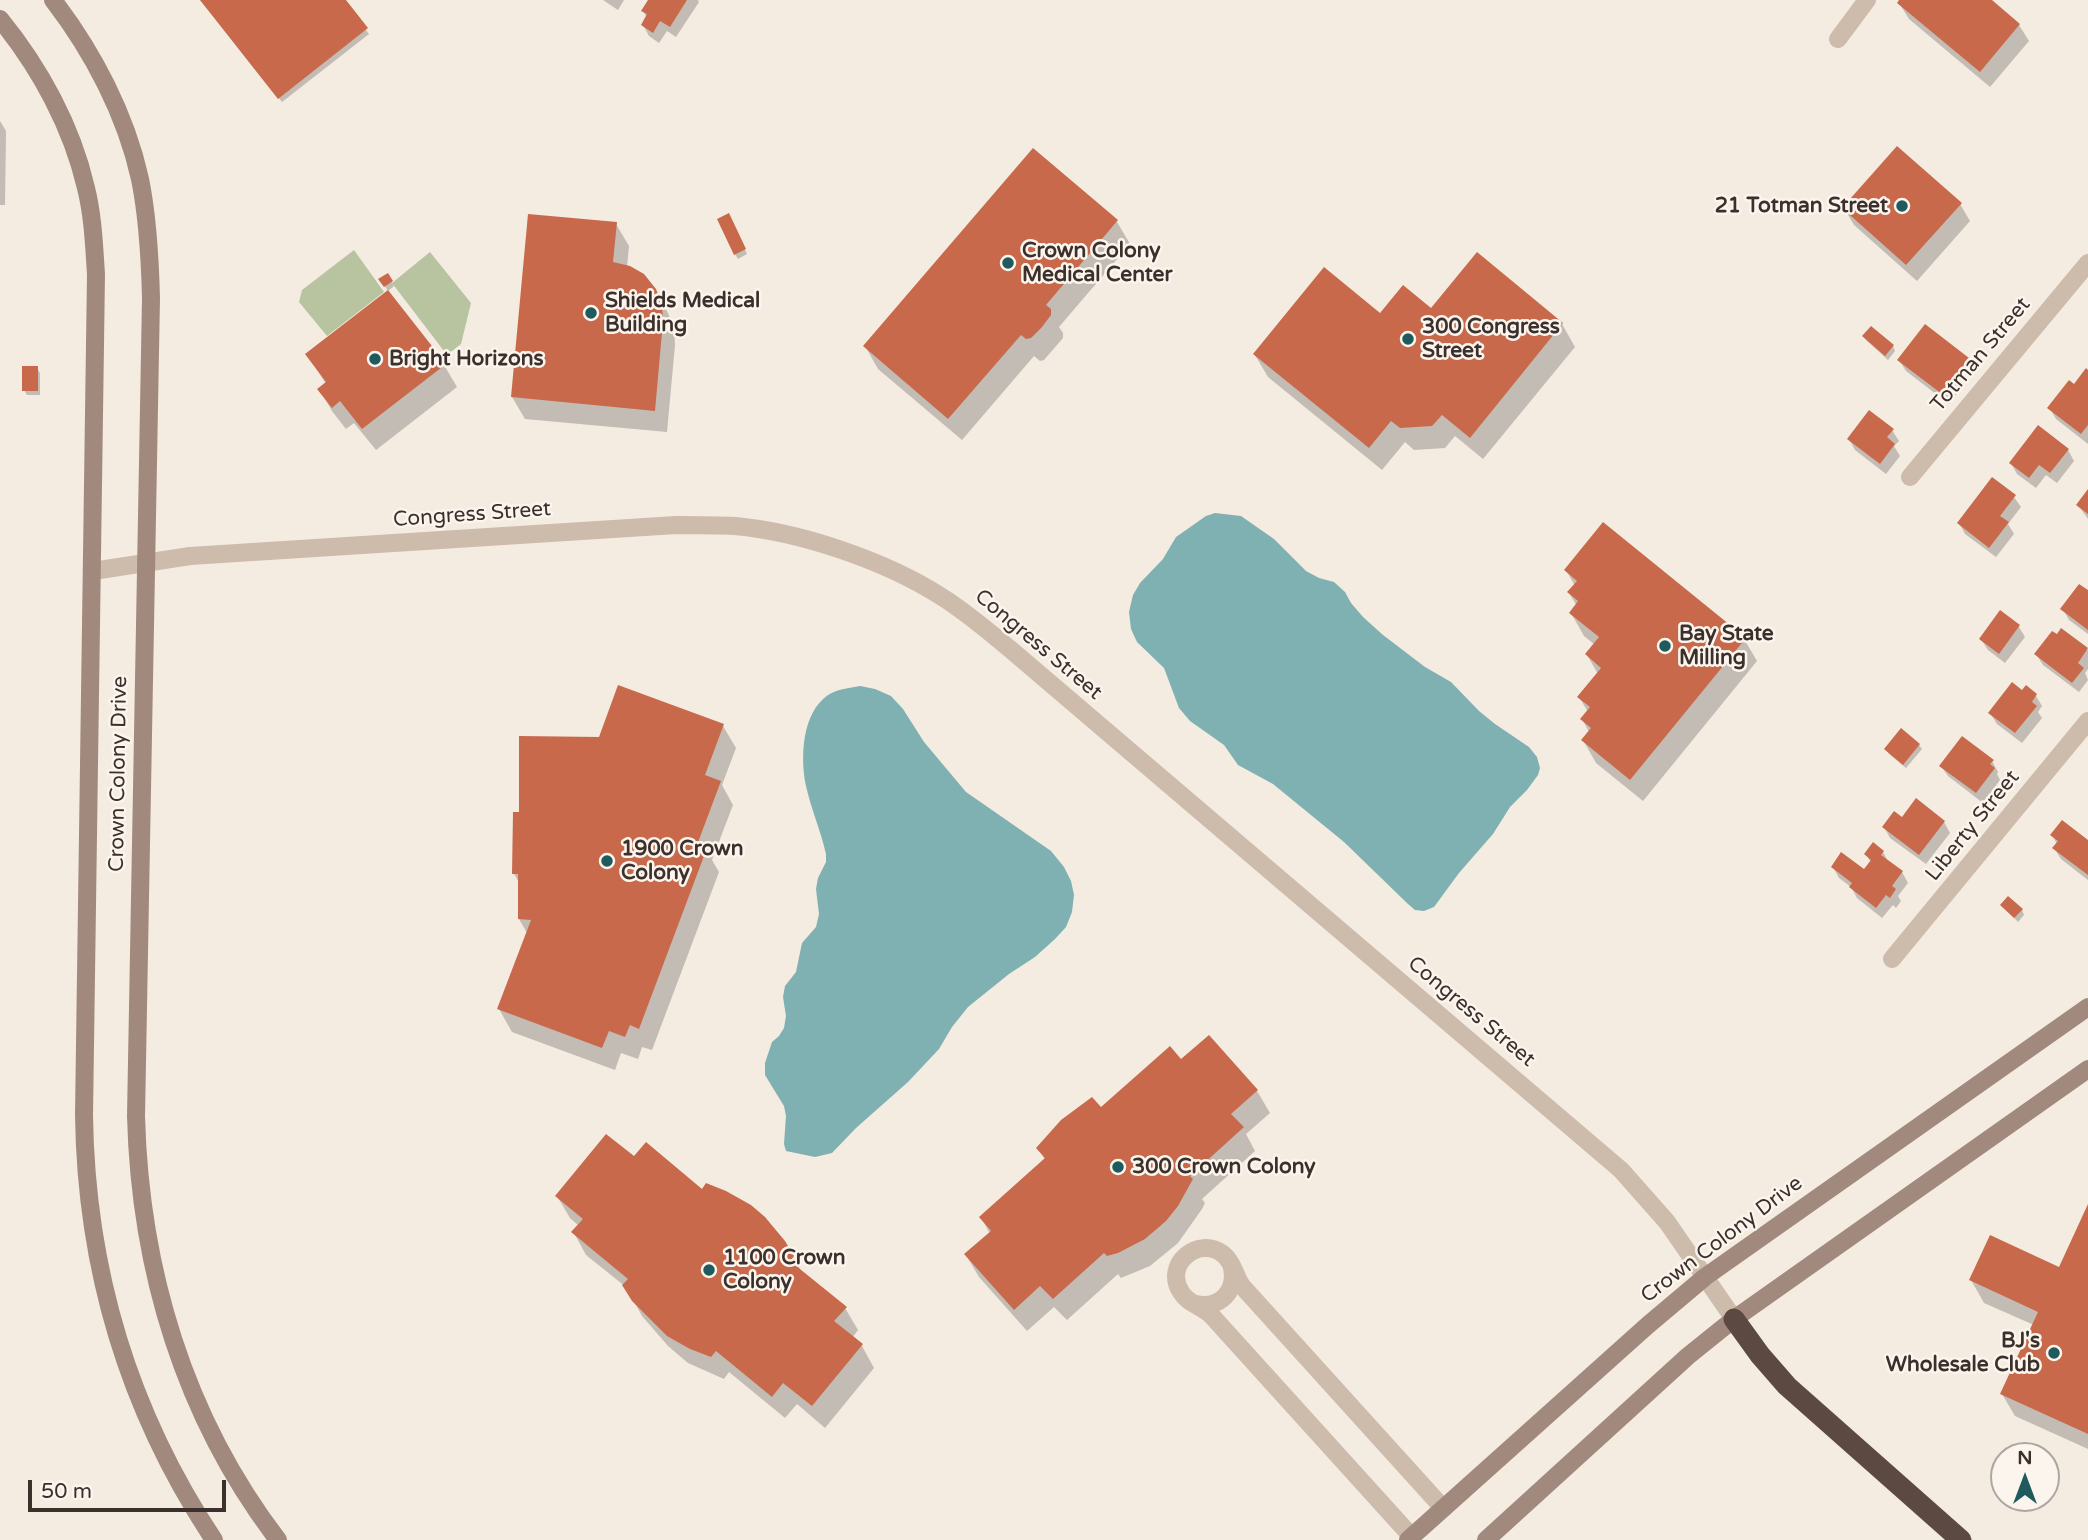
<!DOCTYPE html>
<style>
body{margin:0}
#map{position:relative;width:2088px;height:1540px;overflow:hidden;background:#f4ebe1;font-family:"Varela Round",sans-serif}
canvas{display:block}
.north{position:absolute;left:1990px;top:1442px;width:70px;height:70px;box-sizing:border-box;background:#fbf5ee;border:2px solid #aea6a0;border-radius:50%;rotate:0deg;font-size:19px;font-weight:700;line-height:28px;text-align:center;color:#3b302b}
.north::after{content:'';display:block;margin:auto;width:24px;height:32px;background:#1f5a5e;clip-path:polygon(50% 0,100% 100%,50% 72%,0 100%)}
.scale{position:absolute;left:28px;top:1480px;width:198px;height:32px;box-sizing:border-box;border:4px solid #3b302b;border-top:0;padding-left:9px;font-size:21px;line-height:24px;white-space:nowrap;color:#3b302b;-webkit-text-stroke:5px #fbf5ee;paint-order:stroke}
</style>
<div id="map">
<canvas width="2088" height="1540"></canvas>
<div class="north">N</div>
<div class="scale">50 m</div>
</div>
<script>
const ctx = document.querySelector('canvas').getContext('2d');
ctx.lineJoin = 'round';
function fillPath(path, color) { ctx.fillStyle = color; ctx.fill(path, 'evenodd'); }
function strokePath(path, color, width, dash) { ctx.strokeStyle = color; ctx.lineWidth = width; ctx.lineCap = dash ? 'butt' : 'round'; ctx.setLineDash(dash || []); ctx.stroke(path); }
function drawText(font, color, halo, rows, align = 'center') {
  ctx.font = font + ' "Varela Round",sans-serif'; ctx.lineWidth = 5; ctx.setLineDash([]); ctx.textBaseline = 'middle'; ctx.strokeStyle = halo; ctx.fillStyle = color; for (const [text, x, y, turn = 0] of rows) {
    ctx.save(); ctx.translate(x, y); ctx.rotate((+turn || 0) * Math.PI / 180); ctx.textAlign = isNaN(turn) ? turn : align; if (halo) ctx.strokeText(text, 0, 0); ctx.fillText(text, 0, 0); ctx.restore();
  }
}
fillPath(new Path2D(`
 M354,250L384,292L327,336L299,302L302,290Z
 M430,252L471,303L461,344L447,355L392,283Z`), '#b8c4a0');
fillPath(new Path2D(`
 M1215,513L1241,516L1274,539L1306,571L1319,578L1334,582L1345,592L1351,603L1363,617L1383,635L1425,667L1451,682L1479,711L1495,724L1529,747L1537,757L1540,768L1538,775L1527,790L1510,807L1493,834L1459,873L1434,907L1424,911L1415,910L1408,904L1344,842L1273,784L1238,765L1224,745L1190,721L1179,708L1164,668L1137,642L1131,629L1129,612L1133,595L1140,583L1163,559L1176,537L1206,516Z
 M860,686L875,689L891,696L903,709L924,742L966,792L1051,851L1064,867L1071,881L1074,895L1072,912L1066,927L1055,939L1035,957L1009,974L968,1007L952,1027L939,1049L908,1082L856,1128L832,1153L815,1157L786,1151L784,1144L786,1116L784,1106L765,1075V1063L772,1042L779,1036L784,1028L786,1016L783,997L785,986L796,972L802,943L816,927L819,914L816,889L818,878L826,862V854C821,831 811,809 806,786C800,757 802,713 828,695C838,689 849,688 860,686Z`), '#7fb0b2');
fillPath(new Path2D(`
 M200,0H344L369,34L282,102Z
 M603,0H624L618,10Z
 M650,0H698L699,2L676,37L667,31L659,43L649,36L643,25L647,18L643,11Z
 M1901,0H1989L2019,25L2029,41L1990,87L1909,19L1899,3Z
 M0,121L6,131L5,205H0Z
 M1033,150L1117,222L1130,244L1059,327L1063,333V338L1044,360L1040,361L1034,356L962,440L878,369L865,346Z
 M1960,204L1970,221L1917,281L1854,225L1844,208Z
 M731,220L747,254L738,259L735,254Z
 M616,224L629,246L627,267L655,290L668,313L674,329L675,345L667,432L525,419L512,397Z
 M1477,255L1562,324L1575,347L1483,459L1455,436L1445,448L1414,450L1405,442L1382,470L1268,377L1255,355L1381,315L1431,310Z
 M387,275L394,286L388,291L381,280Z
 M1864,337L1893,346L1895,351L1888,360L1867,341Z
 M307,354L444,365L457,387L376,450L354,423L346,429L332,411L319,389L326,384Z
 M1968,359L1974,370L1949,404L1906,371L1899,360Z
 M37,368L40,373V395H27L24,390Z
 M2088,372V444L2056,419L2050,409Z
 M1892,430L1899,441L1894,446L1900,456L1886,474L1855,450L1849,439Z
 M2068,450L2074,461L2057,483L2046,475L2036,488L2017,474L2011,463Z
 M2088,492V519L2078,505Z
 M2014,497L2021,507L2008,524L2014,534L1996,557L1965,534L1959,523Z
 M1566,570L1744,639L1757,661L1643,801L1596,763L1583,740L1589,732L1582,719L1588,712L1579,697L1598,674L1587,655L1595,645L1584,636L1571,613L1577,606L1569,593L1575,586Z
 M2088,592V634L2069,620L2063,609Z
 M2019,627L2025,637L2005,663L1988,650L1981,639Z
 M2062,630L2088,650V669L2085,673L2088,680L2079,692L2043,665L2036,654Z
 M2022,692L2036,696L2042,706L2038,712L2042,718L2022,743L1997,724L1990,713Z
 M723,726L736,748L722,785L733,805L712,860L719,872L652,1050L642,1047L638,1059L621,1053L615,1070L512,1032L499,1009L527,933L519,919L520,884L514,874L521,813L600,739Z
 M1919,745L1922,749L1906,768L1889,754L1886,749Z
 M1992,761L1998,772L1997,774L2000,780L1983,803L1948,776L1941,766Z
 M1944,822L1950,833L1926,864L1890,838L1884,827Z
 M2052,835L2088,842V880L2061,859L2054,848L2057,844Z
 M1883,852L1889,863L1902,872L1908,883L1898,896L1901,901L1896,908L1893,905L1882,918L1857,898L1851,887L1839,878L1833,867L1864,872L1871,863L1866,854Z
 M2002,905L2022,910L2024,915L2018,922Z
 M1181,1061L1257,1091L1270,1113L1246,1134L1255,1151L1202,1199L1205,1203L1202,1209L1178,1243L1150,1266L1121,1278L1118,1274L1067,1320L1054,1307L1027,1331L979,1277L966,1255L990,1234L981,1217L1045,1160L1038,1148Z
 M635,1159L702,1191L788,1249L802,1272L845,1308L858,1330L852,1338L862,1346L874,1368L825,1428L797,1404L785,1418L729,1372L724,1379L688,1363L668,1346L642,1316L626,1287L586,1255L574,1233L579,1226L570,1218L557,1196Z
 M2088,1208V1449L2015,1416L2002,1394L2034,1325L1984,1303L1971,1280L2060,1269Z`), '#0003');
fillPath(new Path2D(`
 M200,0H346L368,28L278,99Z
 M648,0H687L670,27L660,21L653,33L641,25L647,14L641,11Z
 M1899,0H1992L2020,24L1980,72L1897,3Z
 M1897,146L1962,203L1906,265L1842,208Z
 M1033,148L1118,220L1046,305L1051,309V315L1042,327L1031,338L1026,339L1021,335L948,419L863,346Z
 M729,213L746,249L734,255L717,219Z
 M528,214L617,222L613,262L630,266L644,274L656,289L662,305L663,321L655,411L511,397Z
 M1477,252L1563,323L1470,438L1442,415L1432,426L1400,428L1391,421L1369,448L1253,354L1324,267L1380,313L1403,285L1431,308Z
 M388,273L393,281L384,287L378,279Z
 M388,290L446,364L362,429L340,401L332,408L317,389L326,382L305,354Z
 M1925,324L1969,358L1942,394L1897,360Z
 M1871,326L1894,345L1885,356L1862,336Z
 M22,366H38V391H22Z
 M2086,368L2088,370V425L2081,434L2047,408L2069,380L2074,384Z
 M1869,410L1894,429L1887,437L1895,444L1880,464L1847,439Z
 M2038,425L2069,449L2050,473L2039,465L2029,478L2009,463Z
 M1992,477L2016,495L2000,516L2009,522L1989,548L1957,523Z
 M2088,489V514L2076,505Z
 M1603,522L1746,638L1630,780L1581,740L1591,728L1580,719L1590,707L1577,697L1601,668L1585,654L1599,637L1569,613L1578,601L1567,592L1577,581L1564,570Z
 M2079,584L2088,590V630L2060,609Z
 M2000,610L2020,625L1999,654L1979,639Z
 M2061,628L2088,648L2078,663L2084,668L2072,683L2034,654L2052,631L2057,634Z
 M2012,682L2022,690L2026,685L2037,694L2032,702L2037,706L2015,733L1988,713Z
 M618,685L724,724L705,775L721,781L697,845L707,848L639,1029L630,1025L625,1037L609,1031L602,1048L497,1009L531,920L518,919V874H512L513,812H519V736L599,737Z
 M1901,728L1920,744L1903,765L1884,749Z
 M1962,736L1994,760L1990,764L1995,768L1976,793L1939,766Z
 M1916,798L1945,821L1919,855L1882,827L1894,811L1902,817Z
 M2062,820L2088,840V875L2052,848L2058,841L2050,835Z
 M1873,842L1884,851L1881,855L1903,871L1892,886L1896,889L1890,898L1886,895L1876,908L1849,887L1852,883L1831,867L1841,852L1864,869L1871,860L1864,854Z
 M2008,896L2023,909L2014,918L2000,905Z
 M1209,1035L1258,1090L1231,1114L1244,1127L1190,1176L1193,1179L1178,1206L1166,1221L1145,1239L1118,1253L1107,1256L1104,1253L1053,1299L1040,1286L1014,1310L964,1254L991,1231L979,1217L1045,1158L1036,1148L1061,1120L1092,1097L1101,1107L1170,1046L1181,1059Z
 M606,1134L634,1156L646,1142L702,1189L706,1183L726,1191L751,1205L765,1217L785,1241L794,1256L790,1261L847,1307L834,1321L863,1344L812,1406L783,1383L772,1397L716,1351L711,1357L690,1349L667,1336L632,1301L622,1285L628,1279L571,1232L583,1219L555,1196Z
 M2088,1204V1434L2000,1394L2038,1312L1969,1280L1990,1235L2059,1267Z`), '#c8694b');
strokePath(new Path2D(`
 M1838,39L1867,0
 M1910,477L2088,263
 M93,571L190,556L676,525C696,525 715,525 735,526C801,532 886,561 942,597C966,612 988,631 1010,649L1621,1170L1667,1222L1734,1319
 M1892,959L2088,721
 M1196,1304C1219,1309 1237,1292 1232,1268
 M1412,1537L1211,1315C1201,1306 1187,1303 1181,1292C1163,1265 1198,1235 1223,1254C1233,1262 1235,1276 1242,1286L1443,1508`), '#cdbbac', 18);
strokePath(new Path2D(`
 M53,0C93,52 126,115 140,179C148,218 150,259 151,298L136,1116C140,1269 184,1417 278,1540
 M0,19C40,68 72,127 86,188C93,216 94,245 96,274L84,1115C86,1268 129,1412 214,1540
 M1408,1540L1648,1325L1705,1277L2088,1007
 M1486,1540L1688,1356L1734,1319L2088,1069`), '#a18a7d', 18);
strokePath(new Path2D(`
 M1734,1319L1760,1355L1787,1386L1961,1540`), '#5c4a42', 21);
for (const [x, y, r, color] of [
 [1902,206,7,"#1f5a5e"],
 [1008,263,7,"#1f5a5e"],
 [591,313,7,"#1f5a5e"],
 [1408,339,7,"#1f5a5e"],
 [375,359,7,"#1f5a5e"],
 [1665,646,7,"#1f5a5e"],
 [607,861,7,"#1f5a5e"],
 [1118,1167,7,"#1f5a5e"],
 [709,1270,7,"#1f5a5e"],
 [2054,1353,7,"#1f5a5e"]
]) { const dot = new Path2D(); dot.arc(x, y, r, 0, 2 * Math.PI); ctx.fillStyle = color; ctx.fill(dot); strokePath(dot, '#fbf5ee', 2.5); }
drawText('bold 21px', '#3b302b', '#fbf5ee', [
 ["21 Totman Street",1888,206,"right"],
 ["Crown Colony",1022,251],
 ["Medical Center",1022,275],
 ["Shields Medical",605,301],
 ["Building",605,325],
 ["300 Congress",1422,327],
 ["Street",1422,351],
 ["Bright Horizons",389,359],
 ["Bay State",1679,634],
 ["Milling",1679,658],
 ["1900 Crown",621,849],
 ["Colony",621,873],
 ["300 Crown Colony",1132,1167],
 ["1100 Crown",723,1258],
 ["Colony",723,1282],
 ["BJ's",2040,1341,"right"],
 ["Wholesale Club",2040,1365,"right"]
], 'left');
drawText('21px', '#3b302b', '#fbf5ee', [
 ["Totman Street",1981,355,-50],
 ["Congress Street",472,515,-4],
 ["Congress Street",1038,645,40],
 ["Crown Colony Drive",119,774,-89],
 ["Liberty Street",1973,826,-51],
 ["Congress Street",1471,1012,40],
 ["Crown Colony Drive",1722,1240,-37]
]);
</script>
